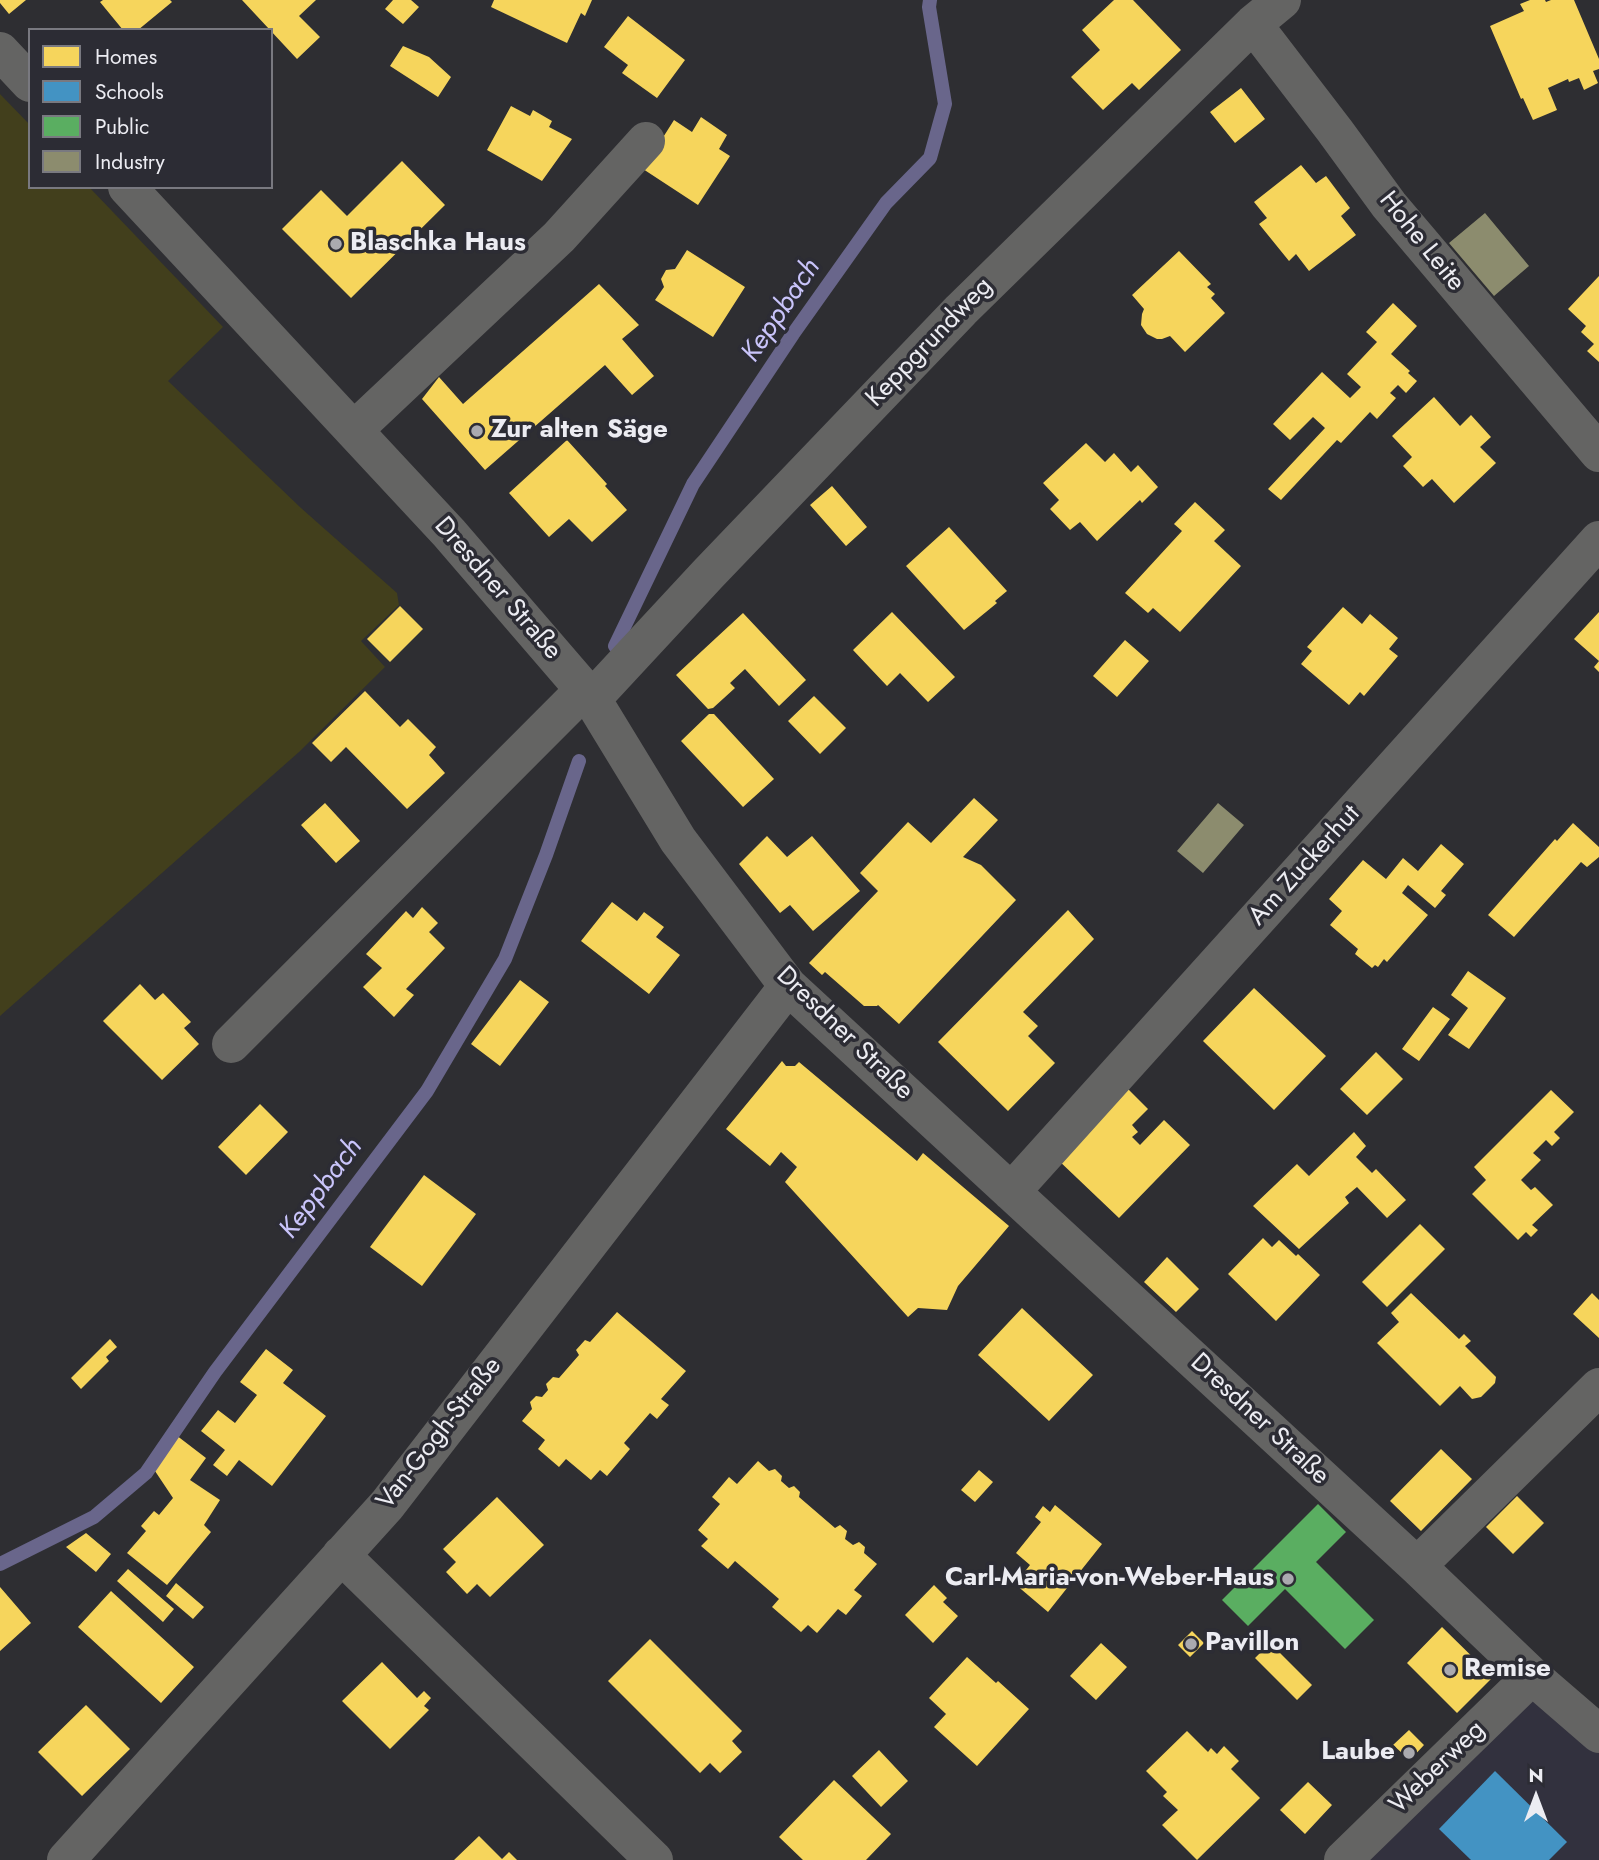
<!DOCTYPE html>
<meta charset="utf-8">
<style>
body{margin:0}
#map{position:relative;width:1599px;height:1860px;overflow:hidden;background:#2e2e32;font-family:Jost,sans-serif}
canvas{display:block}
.legend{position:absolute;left:28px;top:28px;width:245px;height:161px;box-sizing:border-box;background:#2c2c34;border:2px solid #797980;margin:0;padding:9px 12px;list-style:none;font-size:21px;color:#ececf2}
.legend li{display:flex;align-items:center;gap:14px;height:35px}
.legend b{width:35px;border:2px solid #797980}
.north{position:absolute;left:1501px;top:1762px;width:70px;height:70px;-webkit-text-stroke:5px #2c2c34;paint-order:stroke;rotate:0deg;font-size:19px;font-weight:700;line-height:28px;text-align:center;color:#ececf2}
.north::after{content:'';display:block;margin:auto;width:24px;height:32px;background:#ececf2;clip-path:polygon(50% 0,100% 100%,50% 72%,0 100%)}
</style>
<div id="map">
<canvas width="1599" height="1860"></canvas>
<ul class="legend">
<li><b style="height:19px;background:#f6d55c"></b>Homes</li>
<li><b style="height:19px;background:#4393c3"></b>Schools</li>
<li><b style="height:19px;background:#5aae61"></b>Public</li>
<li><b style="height:19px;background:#8c8c6e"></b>Industry</li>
</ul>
<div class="north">N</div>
</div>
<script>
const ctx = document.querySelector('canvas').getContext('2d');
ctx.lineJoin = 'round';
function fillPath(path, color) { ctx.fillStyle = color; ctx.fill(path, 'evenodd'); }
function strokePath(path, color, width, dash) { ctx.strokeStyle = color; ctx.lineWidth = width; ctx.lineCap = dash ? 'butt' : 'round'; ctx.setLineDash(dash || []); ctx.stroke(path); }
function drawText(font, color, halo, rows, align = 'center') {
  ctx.font = font + ' Jost,sans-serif'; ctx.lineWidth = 7; ctx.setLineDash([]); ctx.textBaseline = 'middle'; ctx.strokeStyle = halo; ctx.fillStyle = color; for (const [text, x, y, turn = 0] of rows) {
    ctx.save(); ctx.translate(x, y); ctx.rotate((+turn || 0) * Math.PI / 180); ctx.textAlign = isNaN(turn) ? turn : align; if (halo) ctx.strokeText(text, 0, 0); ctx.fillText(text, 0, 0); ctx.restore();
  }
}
fillPath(new Path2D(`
 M1532,1676L1599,1734V1860H1343Z`), '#32313e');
fillPath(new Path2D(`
 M0,94L30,125V187H89L223,327L168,381L301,508L397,593L399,605L361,641L385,667L299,752L0,1016Z`), '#423f1c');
fillPath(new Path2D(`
 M0,0H26L9,14L0,3Z
 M103,0H170L172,2L138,30H123L100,2Z
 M242,0H316L299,16L320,37L297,59Z
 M393,0H411L419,7L403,24L385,9Z
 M494,0H592L585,16L581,13L567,43L491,7Z
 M1114,0H1133L1181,50L1139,90L1132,83L1103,110L1071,77L1100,50L1082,30Z
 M1530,0H1545L1546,2L1551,0H1574L1599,59V69L1593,71L1598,83L1584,90L1579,78L1569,82L1568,79L1548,88L1557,110L1533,120L1523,98L1521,99L1490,26L1524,11L1520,4Z
 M628,16L685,60L657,98L622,73L628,65L604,47Z
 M403,46L429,57L451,77L438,97L390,66Z
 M1241,88L1265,119L1235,143L1210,112Z
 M511,106L530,116L533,110L552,121L549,127L572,139L542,181L487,150Z
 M701,117L727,135L719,149L730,156L698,205L643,169L674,120L692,132Z
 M402,161L445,205L351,298L282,229L321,190L347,216Z
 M1301,165L1316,183L1326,176L1350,208L1341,216L1356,235L1309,271L1296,254L1289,261L1259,224L1267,218L1254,202Z
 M687,250L745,287L713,337L655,300L664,287L661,279L666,270L675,269Z
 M1179,251L1211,284L1207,287L1215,294L1211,298L1225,313L1185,352L1170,336L1162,339H1157L1147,334L1141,325L1142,314L1144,309L1132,295Z
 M1599,276V362L1587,351L1594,344L1581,332L1586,326L1568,309Z
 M599,284L639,325L622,339L654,376L632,395L605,365L485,470L422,399L439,377L463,404Z
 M1393,303L1417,326L1391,354L1410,371L1408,373L1417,381L1406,393L1398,385L1390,393L1396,398L1377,419L1370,412L1341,443L1337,440L1281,500L1268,489L1325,428L1313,417L1290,440L1273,424L1322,372L1350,398L1361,387L1347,374L1377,342L1366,332Z
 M1434,397L1460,426L1471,415L1491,437L1480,447L1496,463L1454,503L1432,479L1423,487L1403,466L1412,457L1392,436Z
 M567,440L607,484L605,486L627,510L592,542L569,519L549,537L509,493Z
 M1086,443L1105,462L1114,453L1131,472L1138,465L1158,487L1142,503L1140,500L1097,541L1080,522L1070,530L1050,509L1059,500L1043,483Z
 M832,486L867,527L846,546L810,505Z
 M1195,502L1225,530L1214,541L1241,566L1180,632L1153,608L1148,613L1125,593L1182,531L1174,524Z
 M949,527L1007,591L995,601L997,603L964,630L906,566Z
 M400,606L423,629L390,662L367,639Z
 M1343,607L1362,624L1370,614L1398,638L1389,649L1398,656L1364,696L1360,692L1349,705L1301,664L1312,651L1307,647Z
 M892,612L955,677L928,702L900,673L887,686L853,650Z
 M1599,612V672L1594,667L1599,661L1574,639Z
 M743,613L806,680L779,706L745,669L730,683L735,688L713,708L708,709L676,675Z
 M1125,640L1149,661L1117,697L1093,676Z
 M365,691L400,727L408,719L436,747L429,755L445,773L407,809L346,747L331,762L312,743Z
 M814,696L846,728L820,754L788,721Z
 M709,714H714L774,779L743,807L681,741Z
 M974,798L998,820L963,857L981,865L1016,900L899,1024L878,1005L877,1006H864L825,972L822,975L809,963L878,891L860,873L908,822L931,843Z
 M325,803L360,841L336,863L301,825Z
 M1573,823L1599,847V857L1587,867L1581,862L1514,937L1488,915L1555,839L1557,841Z
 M767,836L787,857L812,836L860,891L813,931L790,905L780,913L739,864Z
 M1441,844L1464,864L1441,891L1446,895L1435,908L1408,885L1402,893L1428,915L1387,962L1384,959L1378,967L1375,965L1372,968L1355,954L1358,949L1330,925L1342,911L1329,899L1363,860L1386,879L1403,858L1418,871Z
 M612,902L637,921L644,912L664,927L656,937L680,955L649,994L581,941Z
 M422,907L438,923L429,932L445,948L406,989L414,995L394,1017L363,987L382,968L366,954L406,911L413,918Z
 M1068,910L1094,939L1023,1012L1038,1026L1028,1036L1055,1063L1008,1111L938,1042Z
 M1468,971L1506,998L1469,1049L1448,1035L1468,1008L1451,995Z
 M520,980L549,1002L500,1066L471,1044Z
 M140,984L155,1000L163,993L191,1022L184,1028L199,1044L162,1080L103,1021Z
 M1254,988L1326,1056L1274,1110L1203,1041Z
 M1433,1007L1450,1019L1419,1061L1402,1049Z
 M1376,1052L1403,1079L1367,1115L1340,1089Z
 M782,1061L786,1066H795L799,1062L917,1161L923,1153L1009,1226L958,1286L947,1310L918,1308L908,1317L785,1182L797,1167L781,1152L770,1166L726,1129Z
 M1126,1087L1148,1109L1132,1125L1138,1132L1132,1137L1140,1145L1164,1120L1190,1145L1119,1218L1056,1158Z
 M1551,1090L1574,1112L1554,1132L1560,1138L1552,1146L1546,1140L1533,1153L1541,1160L1521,1180L1531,1190L1535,1187L1553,1205L1532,1225L1538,1230L1531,1237L1526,1232L1518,1240L1472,1194L1486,1180L1474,1167Z
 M260,1104L288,1132L246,1175L218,1147Z
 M1354,1132L1366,1146L1356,1157L1372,1173L1376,1169L1406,1200L1387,1218L1357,1187L1345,1197L1349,1203L1299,1249L1253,1206L1297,1164L1309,1176Z
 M424,1175L476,1214L422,1286L370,1247Z
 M1420,1224L1445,1249L1387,1307L1362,1282Z
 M1263,1238L1272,1247L1279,1240L1296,1256L1298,1254L1320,1275L1276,1321L1228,1274Z
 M1167,1257L1199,1289L1176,1312L1144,1282Z
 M1411,1293L1459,1339L1464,1334L1471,1341L1465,1346L1496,1377L1495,1383L1481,1397L1472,1399L1460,1386L1440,1406L1377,1343L1399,1322L1391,1313Z
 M1592,1293L1599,1300V1338L1573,1314Z
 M1022,1308L1093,1375L1049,1421L978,1355Z
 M617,1312L686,1371L661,1399L669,1405L657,1419L650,1413L624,1443L630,1449L607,1476L600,1470L591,1480L566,1459L559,1467L538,1449L545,1440L522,1421L532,1409L530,1402L536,1396L542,1397L548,1390L546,1384L553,1377L559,1378L579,1355L576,1350L585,1340L590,1342Z
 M110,1339L117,1347L106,1357L109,1361L81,1389L71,1378Z
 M266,1349L293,1370L283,1383L326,1416L272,1486L239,1460L227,1476L213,1465L225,1450L201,1431L218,1410L235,1423L257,1395L240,1382Z
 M176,1435L206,1458L190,1480L220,1500L204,1525L211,1532L167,1585L127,1553L146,1531L141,1526L154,1511L159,1515L173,1498L153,1468Z
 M1441,1449L1472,1479L1421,1531L1390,1501Z
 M758,1461L769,1471L775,1469L782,1476L781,1481L789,1488L794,1486L800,1492L799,1497L835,1528L840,1525L847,1531L845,1539L853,1545L859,1542L865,1547L864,1553L877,1564L854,1590L862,1596L846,1615L838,1609L817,1633L808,1625L801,1632L772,1607L779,1599L735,1561L728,1569L701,1546L708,1539L698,1530L720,1504L712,1497L729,1477L737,1484Z
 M979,1470L993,1482L975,1502L961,1490Z
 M1517,1496L1544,1523L1513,1554L1486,1527Z
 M497,1497L544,1545L490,1597L477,1584L467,1594L446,1572L456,1562L443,1549Z
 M1055,1505L1102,1544L1048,1612L1015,1584L1030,1565L1016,1553L1041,1522L1035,1517L1043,1506L1050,1512Z
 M86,1533L111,1554L96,1572L66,1547Z
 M128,1569L174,1609L163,1622L117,1581Z
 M176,1583L204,1607L193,1619L166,1596Z
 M934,1585L947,1598L943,1602L958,1616L933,1643L905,1615Z
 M0,1587L31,1623L0,1651Z
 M111,1591L194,1667L161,1703L78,1627Z
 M1442,1627L1493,1677L1457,1713L1407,1663Z
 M1192,1631L1204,1643L1190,1657L1178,1645Z
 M650,1639L742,1731L732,1741L742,1752L720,1773L710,1763L700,1773L608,1681Z
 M1101,1643L1127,1667L1096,1700L1070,1676Z
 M1270,1643L1312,1685L1297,1700L1255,1658Z
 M967,1657L996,1683L998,1681L1029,1709L977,1766L934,1727L946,1714L929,1698Z
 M382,1662L417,1698L424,1691L431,1698L424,1706L429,1710L390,1749L342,1701Z
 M86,1705L130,1749L82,1796L38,1752Z
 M1409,1730L1424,1745L1410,1760L1393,1745Z
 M1187,1731L1208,1752L1211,1748L1217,1754L1224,1746L1239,1761L1231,1769L1260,1798L1197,1860L1162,1825L1178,1810L1163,1796L1167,1792L1146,1771Z
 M879,1750L908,1781L881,1807L852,1776Z
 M834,1780L891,1834L866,1860H803L779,1837Z
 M1308,1782L1332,1805L1305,1834L1280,1810Z
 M479,1836L502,1859L509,1852L517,1860H454Z`), '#f6d55c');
fillPath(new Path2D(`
 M1495,1771L1567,1842L1549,1860H1471L1439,1829Z`), '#4393c3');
fillPath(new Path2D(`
 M1318,1504L1346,1532L1316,1562L1374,1620L1345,1649L1285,1589L1248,1626L1222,1600Z`), '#5aae61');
fillPath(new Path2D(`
 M1485,213L1529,266L1494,296L1449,243Z
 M1218,803L1244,825L1203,873L1177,851Z`), '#8c8c6e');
strokePath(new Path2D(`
 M615,646L693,484L793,334L886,203L930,158L945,104L929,7L930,0
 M0,1564L94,1517L146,1473L215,1372L427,1091L505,959L546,855L579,761`), '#69668b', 14);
strokePath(new Path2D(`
 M1253,24L1335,131L1389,205L1599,453
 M0,51L30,83
 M127,187L449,533L592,699L678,840L788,986L1417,1566L1532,1676L1599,1734
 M354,430L559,237L646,141
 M592,699L708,574L961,310L1253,24L1282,0
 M231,1044L584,690
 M1011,1192L1599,540
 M341,1555L654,1860
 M1417,1566L1599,1387
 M66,1860L387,1505L788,986
 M1343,1860L1532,1676`), '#646463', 38);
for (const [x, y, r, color] of [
 [336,244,7,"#aaaaaf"],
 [477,431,7,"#aaaaaf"],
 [1288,1579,7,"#aaaaaf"],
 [1191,1644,7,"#aaaaaf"],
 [1450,1670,7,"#aaaaaf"],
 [1409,1753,7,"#aaaaaf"]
]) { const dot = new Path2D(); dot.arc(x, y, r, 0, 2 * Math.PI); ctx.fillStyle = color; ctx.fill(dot); strokePath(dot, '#2c2c34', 2.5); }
drawText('26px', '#ececf2', '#2c2c34', [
 ["Hohe Leite",1421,242,51],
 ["Keppgrundweg",930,343,-46],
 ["Dresdner Straße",497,589,49],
 ["Am Zuckerhut",1305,866,-48],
 ["Dresdner Straße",844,1034,44],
 ["Dresdner Straße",1259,1420,43],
 ["Van-Gogh-Straße",440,1434,-52],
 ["Weberweg",1438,1768,-44]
]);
drawText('bold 26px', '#ececf2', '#2c2c34', [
 ["Blaschka Haus",350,244],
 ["Zur alten Säge",491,431],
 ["Carl-Maria-von-Weber-Haus",1274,1579,"right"],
 ["Pavillon",1205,1644],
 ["Remise",1464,1670],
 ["Laube",1395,1753,"right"]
], 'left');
drawText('italic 28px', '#c9c4fa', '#2c2c34', [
 ["Keppbach",782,311,-56],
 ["Keppbach",322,1189,-53]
]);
</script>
